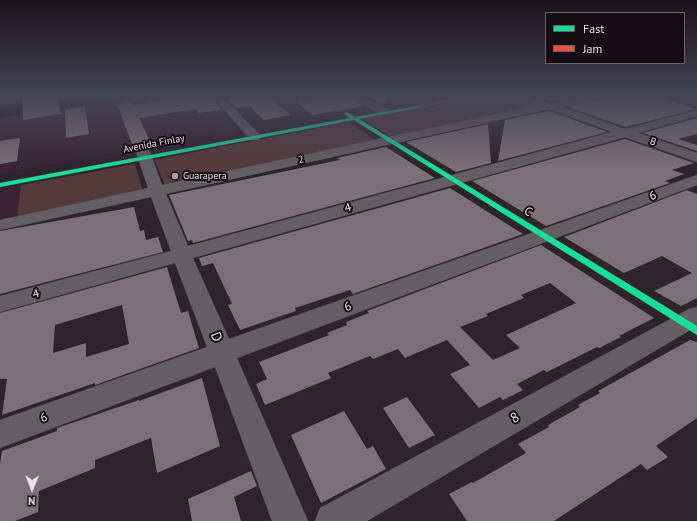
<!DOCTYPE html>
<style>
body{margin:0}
#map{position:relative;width:697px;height:521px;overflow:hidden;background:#2e242c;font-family:"PT Sans",sans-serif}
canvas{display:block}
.legend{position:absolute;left:545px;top:12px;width:140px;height:52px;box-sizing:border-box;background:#150d13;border:1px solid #6b6269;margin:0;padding:5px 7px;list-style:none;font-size:12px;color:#ece1e9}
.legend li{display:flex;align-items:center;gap:8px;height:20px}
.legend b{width:20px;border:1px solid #6b6269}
.north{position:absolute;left:12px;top:469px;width:40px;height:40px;-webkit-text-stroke:3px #150d13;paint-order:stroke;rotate:181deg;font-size:11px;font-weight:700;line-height:16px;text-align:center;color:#ece1e9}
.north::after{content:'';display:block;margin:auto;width:14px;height:18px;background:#ece1e9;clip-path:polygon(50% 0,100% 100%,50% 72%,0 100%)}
</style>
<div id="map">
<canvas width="697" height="521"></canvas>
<ul class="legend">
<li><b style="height:5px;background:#16e098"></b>Fast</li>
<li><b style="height:5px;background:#f24e42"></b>Jam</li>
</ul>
<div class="north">N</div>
</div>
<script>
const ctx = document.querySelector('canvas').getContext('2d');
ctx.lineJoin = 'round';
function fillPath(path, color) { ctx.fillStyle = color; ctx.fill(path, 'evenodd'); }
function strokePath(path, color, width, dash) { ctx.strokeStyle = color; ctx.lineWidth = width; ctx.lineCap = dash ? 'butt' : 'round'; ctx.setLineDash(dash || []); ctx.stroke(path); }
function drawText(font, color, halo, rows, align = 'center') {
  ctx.font = font + ' "PT Sans",sans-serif'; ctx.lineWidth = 4; ctx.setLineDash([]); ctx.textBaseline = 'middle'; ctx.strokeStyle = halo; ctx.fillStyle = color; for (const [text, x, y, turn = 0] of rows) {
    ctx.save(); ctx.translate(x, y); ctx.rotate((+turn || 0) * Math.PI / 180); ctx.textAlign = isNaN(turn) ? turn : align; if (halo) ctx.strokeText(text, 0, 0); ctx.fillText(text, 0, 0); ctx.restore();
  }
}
fillPath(new Path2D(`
 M0,95H93L0,108Z
 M154,95H181L194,116L220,112L238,130L0,174V118Z
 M21,185L17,217L0,221V190Z`), '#382434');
fillPath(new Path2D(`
 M93,95H154L0,118V108Z
 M492,95H512L541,105L391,137L362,119Z
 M348,122L376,140L165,185L154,160Z
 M135,164L143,191L17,217L21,185Z`), '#553a3b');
fillPath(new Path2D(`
 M96,95H134L132,98L127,99L0,118V108Z`), '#110927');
fillPath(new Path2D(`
 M22,95H57L61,114L23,120Z
 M187,95H210L222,110L199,113L196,109L139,118L150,141L132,144L117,104L132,102L133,105L188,97Z
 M223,95H267L291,115L264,120L249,106L235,108Z
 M319,95H346L364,106L313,115L296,102L323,98Z
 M362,95H387V102L379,103Z
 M531,95H582L550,101Z
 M607,95H651L697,109L626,127L567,107L605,98Z
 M85,106L89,134L66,138L65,110Z
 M549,111L607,132L498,161L505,120Z
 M697,118V134L678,139L697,145V151L643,133Z
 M488,124L491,163L456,172L406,142Z
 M20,138L17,161L0,164V141Z
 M625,139L694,163L672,170L684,174L665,181L670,183L546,226L472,181Z
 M386,147L435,178L193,243L192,240L188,241L169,195L340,160L337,158Z
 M450,188L523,234L353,294L350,290L295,308L296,311L240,330L228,305L232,304L213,263L202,266L199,258Z
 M687,190L697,194V298L681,306L654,291L692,273L662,256L624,273L564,237Z
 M134,207L140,231L144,230L146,240L158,237L163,252L0,294V231Z
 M541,245L654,318L619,336L621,337L599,348L597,347L547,372L544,370L517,384L523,390L503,400L500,397L479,408L450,374L470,365L447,340L405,358L398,349L373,359L370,356L328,373L331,378L265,405L256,384L267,379L259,362L329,335L327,333L347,325L346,322L369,313L367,311ZM550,283L576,303L506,335L520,348L493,360L460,327L488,316L486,314L524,298L521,295Z
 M167,267L181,313L188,311L199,348L98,384L95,385V383L2,415L7,379H0V313ZM122,305L129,344L86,357V343L53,353L55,325Z
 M690,340L697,342V418L656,446L668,457L647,470L641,464L554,521H467L449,494L472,482L473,483L526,453L518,444L549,427L548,425L580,407L578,405L600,393L598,391Z
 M202,378L220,446L157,473L151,438L95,460V468L39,491L38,512L15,521H0V464L2,451L57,431V428L139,400V401Z
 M407,397L435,435L409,448L383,408Z
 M344,411L367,449L373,446L386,469L321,503L291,435Z
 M251,471L257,486L234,497L241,521H192L188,499Z`), '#7a7075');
const street = new Path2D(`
 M211,95H221L259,134L261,137L259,140H251Z
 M347,95H359L389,110L391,112L389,114H381Z
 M513,95H527L550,103L588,95H606L605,97L562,107L626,129L697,110V116L638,133L697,153V162L625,137L193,258L229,339L697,175V185L237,358L308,521H272L215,367L0,448V420L207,347L175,263L0,312V296L171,251L151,197L0,230V220L148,188L136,152L138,149H148L150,152L162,185L538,105L514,97ZM549,109L612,132L188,246L166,194Z
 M697,307V326L367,521H315L320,508L689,309Z`);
const fast = new Path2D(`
 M422,105L424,106V107L359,119L697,326V335L354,120L0,187V183L350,118L344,114L347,112L355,117Z`);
const jam = new Path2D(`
 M472,95H480L422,107L420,106Z`);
strokePath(street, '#483f46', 1);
strokePath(fast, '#483f46', 1);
strokePath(jam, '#483f46', 1);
fillPath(street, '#635f63');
fillPath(fast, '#16e098');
fillPath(jam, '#f24e42');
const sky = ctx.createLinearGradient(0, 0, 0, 168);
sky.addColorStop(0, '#191418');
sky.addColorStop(0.57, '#464556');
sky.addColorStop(1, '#46455600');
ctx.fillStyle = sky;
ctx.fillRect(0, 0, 697, 168);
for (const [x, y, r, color] of [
 [175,176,4,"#aa9fa7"]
]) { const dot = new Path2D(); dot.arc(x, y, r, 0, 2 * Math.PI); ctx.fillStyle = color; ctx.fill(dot); strokePath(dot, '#150d13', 1.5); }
drawText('10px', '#ece1e9', '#150d13', [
 ["B",653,142,19],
 ["Avenida Finlay",154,144,-11],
 ["2",301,160,-12]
]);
drawText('10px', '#ece1e9', '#150d13', [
 ["Guarapera",183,176]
], 'left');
drawText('12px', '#ece1e9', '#150d13', [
 ["6",653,196,-20],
 ["4",348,208,-15],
 ["C",528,212,32],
 ["4",36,294,-15],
 ["6",348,307,-20],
 ["6",44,418,-20]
]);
drawText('14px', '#ece1e9', '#150d13', [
 ["D",216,337,68],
 ["8",515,418,-30]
]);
</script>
